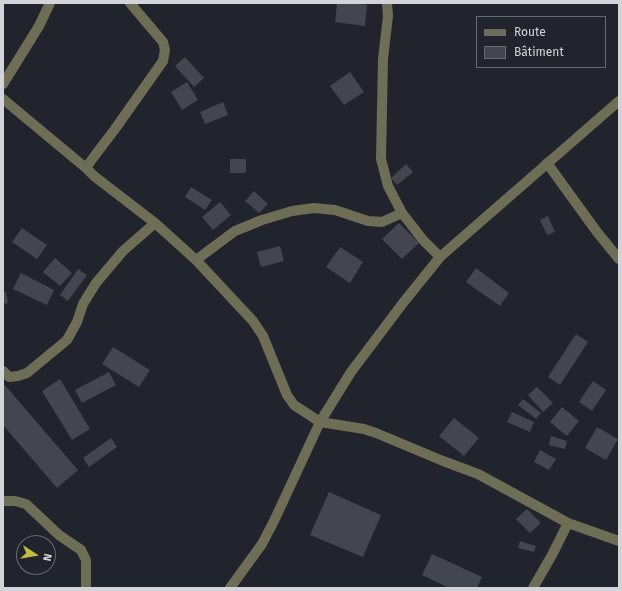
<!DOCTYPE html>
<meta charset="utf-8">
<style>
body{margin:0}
#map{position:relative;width:622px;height:591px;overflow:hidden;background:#21242c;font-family:"Fira Sans",sans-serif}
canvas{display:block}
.frame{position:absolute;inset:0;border:4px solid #d2d4d9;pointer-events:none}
.legend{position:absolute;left:476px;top:16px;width:130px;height:52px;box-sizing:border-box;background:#21242c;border:1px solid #686a71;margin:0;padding:5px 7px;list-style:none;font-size:12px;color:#d2d4d9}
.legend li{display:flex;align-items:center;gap:8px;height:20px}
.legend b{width:20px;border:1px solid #686a71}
.north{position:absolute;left:16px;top:535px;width:40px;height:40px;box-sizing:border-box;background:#21242c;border:1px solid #686a71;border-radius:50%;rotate:102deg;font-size:11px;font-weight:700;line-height:16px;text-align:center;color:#d2d4d9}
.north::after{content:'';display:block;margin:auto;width:14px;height:18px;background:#c4bc3d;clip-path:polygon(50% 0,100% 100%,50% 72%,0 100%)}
</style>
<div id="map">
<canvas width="622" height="591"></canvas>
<div class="frame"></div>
<ul class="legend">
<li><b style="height:5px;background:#6e6d55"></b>Route</li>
<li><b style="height:11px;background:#43464f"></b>Bâtiment</li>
</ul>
<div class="north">N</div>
</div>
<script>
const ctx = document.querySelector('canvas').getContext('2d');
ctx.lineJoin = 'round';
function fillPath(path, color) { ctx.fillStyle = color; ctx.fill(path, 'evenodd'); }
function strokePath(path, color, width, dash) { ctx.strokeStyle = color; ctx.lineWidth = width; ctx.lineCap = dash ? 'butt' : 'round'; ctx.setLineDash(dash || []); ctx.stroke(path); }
fillPath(new Path2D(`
 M337,3H352L367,5L365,26L335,22Z
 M185,57L204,78L194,87L175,66Z
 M350,72L364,92L344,105L330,86Z
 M187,82L198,100L182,110L171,92Z
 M223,102L228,115L205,124L200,112Z
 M230,159H246V173H230Z
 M406,164L413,172L397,185L391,178Z
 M191,187L212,200L205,210L185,197Z
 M254,191L268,204L259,213L245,201Z
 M220,202L231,215L213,230L202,217Z
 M548,216L555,232L547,235L540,220Z
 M399,223L419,243L402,259L382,239Z
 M22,228L47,245L37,259L12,242Z
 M280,246L284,261L261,267L257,252Z
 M340,247L363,262L350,283L326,267Z
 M55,258L72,273L60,286L43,272Z
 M476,268L509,293L500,306L466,282Z
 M78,269L87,275L68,301L60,295Z
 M21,273L54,290L47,305L13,289Z
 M3,292H6L8,303L3,304Z
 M576,334L588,342L560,385L548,377Z
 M113,347L150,370L139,387L102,364Z
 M109,372L116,385L82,403L75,390Z
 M60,379L90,429L72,440L42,391Z
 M593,381L606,390L592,411L579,402Z
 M3,383L78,470L57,488L3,425Z
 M537,387L553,403L543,412L528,395Z
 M523,399L541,413L536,419L518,405Z
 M562,407L579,421L567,436L550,422Z
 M512,412L534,422L530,432L507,422Z
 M454,418L479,438L464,456L439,436Z
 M597,427L618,439L606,460L585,448Z
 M551,436L567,441L565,449L549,445Z
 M111,438L117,447L89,467L83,458Z
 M540,450L556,459L549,470L534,462Z
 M329,492L381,515L363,557L310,535Z
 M527,509L541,523L530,533L516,519Z
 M520,541L536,546L534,552L518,548Z
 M48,547L56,554L48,563Z
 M432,554L482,577L477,588H449L422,575Z
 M28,567H44L37,575Z`), '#43464f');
strokePath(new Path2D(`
 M130,3L163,42L165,50L163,61L115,129L93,158L86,168L94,176L155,223L196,260L253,321L263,336L287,395L294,405L320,422L364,429L376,433L443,461L478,474L568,523L619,541
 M387,3L388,16L386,33L383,59L381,159L388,186L402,213L423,240L440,257
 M3,84L39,26L50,3
 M3,99L86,168
 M547,163L597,232L619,259
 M196,260L235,231L262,220L292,211L314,208L335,210L368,221L382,222L402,213
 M3,371L9,377L18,376L27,373L67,340L77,322L83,304L96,283L123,251L155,223
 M3,501H15L26,504L59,535L81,550L86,560V588
 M230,588L262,544L274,521L320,422L351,372L403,303L440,257L619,101
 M533,588L552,555L568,523`), '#6e6d55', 10);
</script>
